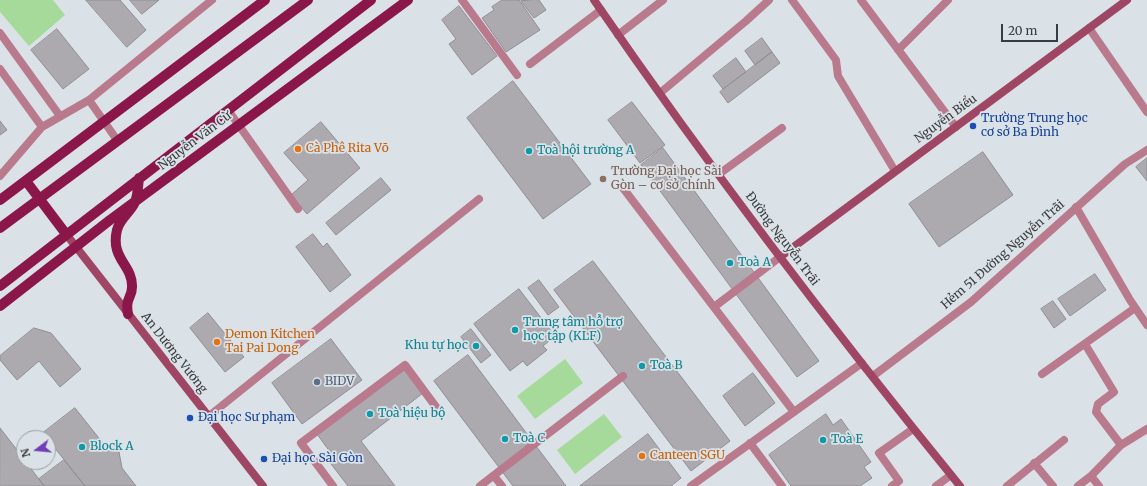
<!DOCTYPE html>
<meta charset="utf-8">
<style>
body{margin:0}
#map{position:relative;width:1147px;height:486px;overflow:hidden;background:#dbe2e7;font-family:Merriweather,serif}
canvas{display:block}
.north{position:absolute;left:16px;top:430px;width:40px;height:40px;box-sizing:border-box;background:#dbe2e7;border:1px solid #9aa0a3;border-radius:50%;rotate:254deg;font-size:11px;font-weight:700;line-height:16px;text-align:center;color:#393c3e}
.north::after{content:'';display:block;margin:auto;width:14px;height:18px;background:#713eb5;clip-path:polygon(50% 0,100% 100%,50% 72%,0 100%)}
.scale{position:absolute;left:1001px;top:24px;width:57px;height:18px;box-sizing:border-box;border:2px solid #393c3e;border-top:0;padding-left:5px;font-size:12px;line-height:14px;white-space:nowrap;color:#393c3e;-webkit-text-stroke:3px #dbe2e7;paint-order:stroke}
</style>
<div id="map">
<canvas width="1147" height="486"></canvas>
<div class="north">N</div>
<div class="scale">20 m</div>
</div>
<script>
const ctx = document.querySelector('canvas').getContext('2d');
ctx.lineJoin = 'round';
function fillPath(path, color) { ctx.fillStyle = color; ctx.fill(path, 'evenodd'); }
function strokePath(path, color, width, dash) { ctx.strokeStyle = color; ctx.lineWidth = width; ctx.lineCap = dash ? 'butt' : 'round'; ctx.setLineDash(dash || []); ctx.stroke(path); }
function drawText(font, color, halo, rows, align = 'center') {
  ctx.font = font + ' Merriweather,serif'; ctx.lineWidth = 3.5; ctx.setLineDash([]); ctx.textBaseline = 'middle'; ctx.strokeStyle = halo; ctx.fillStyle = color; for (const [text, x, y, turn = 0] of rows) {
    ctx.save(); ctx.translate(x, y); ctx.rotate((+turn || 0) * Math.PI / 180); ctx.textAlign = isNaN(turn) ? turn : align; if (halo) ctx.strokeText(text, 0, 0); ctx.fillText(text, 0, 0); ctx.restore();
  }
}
fillPath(new Path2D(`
 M0,0H53L65,15L29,46L0,12Z
 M565,359L583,383L535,419L517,396Z
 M604,414L622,437L575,474L557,450Z`), '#a6da9a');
const building = new Path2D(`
 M86,0H120L146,30L127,47Z
 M130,0H159L142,14Z
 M502,0H519L540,30L506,52L482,18L494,10L492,7Z
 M539,0L546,10L534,18L521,1Z
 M459,6L497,56L472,75L449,44L456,39L442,20Z
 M57,29L89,69L63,89L31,50Z
 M762,38L772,52L755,65L745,51Z
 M772,52L780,63L728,103L720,92Z
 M736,58L746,72L723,89L713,76Z
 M513,81L591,184L543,219L467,118Z
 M632,102L665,145L640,163L608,120Z
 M0,121L7,130L0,135Z
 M321,122L360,168L307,214L291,195L308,180L284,153Z
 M663,148L819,361L797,377L641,165Z
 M983,152L1013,195L939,247L909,204Z
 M1147,158V181L1136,167Z
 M381,178L391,190L336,235L326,223Z
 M313,234L323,247L327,243L351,275L330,292L296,247Z
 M593,261L730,441L691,471L554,290Z
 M1095,274L1106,290L1070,316L1058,299Z
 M539,280L559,307L548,315L528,288Z
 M519,289L555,336L543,346L547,350L527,366L523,361L510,371L474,324Z
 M1053,301L1066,319L1054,328L1041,309Z
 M208,313L244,357L225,372L190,328Z
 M34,328L51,333L81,369L60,387L39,361L17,380L0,360V356Z
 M471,329L491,355L481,363L461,337Z
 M331,339L362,380L302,424L272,383Z
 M468,355L566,486H513L434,381Z
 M404,368L423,393L361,441L395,486H348L328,460L333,456L317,434Z
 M753,373L775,403L745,426L723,396Z
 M75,408L106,447L113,448L119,452L122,468L136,486H85L43,433Z
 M826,414L833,425L841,419L871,462L864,467L872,478L860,486H791L769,455Z
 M0,428L24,459V462H26L44,486H0Z
 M648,434L681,478L671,486H580Z
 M64,460L85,486H44L39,479Z`);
fillPath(building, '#aca9af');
strokePath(building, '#908d94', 1);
strokePath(new Path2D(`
 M462,0L517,75
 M792,0L836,60L838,76L895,171
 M861,0L956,127
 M1089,28L1147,112
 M0,33L60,116
 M618,35L663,0
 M898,50L948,0
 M530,64L601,10
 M0,69L42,127
 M660,93L746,21L769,0
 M89,100L117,140
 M719,174L782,128
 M0,176L42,127L89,100L212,0
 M623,188L794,412
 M1076,207L1130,300L1147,325
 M714,307L780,257
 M1085,344L1114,392L1098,404L1096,412L1121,445
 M1042,374L1135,308
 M750,443L782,486
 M1034,463L1053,486
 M494,476L502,486
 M1091,476L1121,445L1147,429
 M333,486L301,443L405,365L439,411
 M480,486L623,376
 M691,486L862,363
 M892,486L899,481L879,453L913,429
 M936,486L951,475
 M1007,486L1064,440
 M1078,486L1091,476L1099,486`), '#b97a8d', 8);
strokePath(new Path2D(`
 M228,110L298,209
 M873,376L971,302L1125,164L1147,150
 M209,416L479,199`), '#b97a8d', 8);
strokePath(new Path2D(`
 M594,0C709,167 832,329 960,486
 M66,234L263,486
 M780,257L1127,0`), '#9f4665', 8);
strokePath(new Path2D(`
 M26,181L66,234
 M0,200L265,0
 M0,228L308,0
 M0,286L371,0
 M0,306L110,220L408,0
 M128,314C125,298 132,298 132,287C133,265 110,259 117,230C120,218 131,212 135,202C138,195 138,185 139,178`), '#8a164a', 10);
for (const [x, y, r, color] of [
 [973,126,4,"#1a4fb4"],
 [298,149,4,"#e8710a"],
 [529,151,4,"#0f9aa8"],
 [603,179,4,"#8d6e63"],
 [730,263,4,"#0f9aa8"],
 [515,330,4,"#0f9aa8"],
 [217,342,4,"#e8710a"],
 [476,346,4,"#0f9aa8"],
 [642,366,4,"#0f9aa8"],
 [317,382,4,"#5c6f8a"],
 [370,414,4,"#0f9aa8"],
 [190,418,4,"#1a4fb4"],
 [505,439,4,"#0f9aa8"],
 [823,440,4,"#0f9aa8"],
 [82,447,4,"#0f9aa8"],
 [642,456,4,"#e8710a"],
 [264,459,4,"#1a4fb4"]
]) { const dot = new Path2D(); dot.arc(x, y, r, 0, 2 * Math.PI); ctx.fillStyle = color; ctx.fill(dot); strokePath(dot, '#dbe2e7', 1.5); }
drawText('12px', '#393c3e', '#dbe2e7', [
 ["Nguyễn Biểu",946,119,-36],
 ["Nguyễn Văn Cừ",195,141,-37],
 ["Đường Nguyễn Trãi",782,239,53],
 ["Hẻm 51 Đường Nguyễn Trãi",1003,255,-41],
 ["An Dương Vương",174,353,52]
]);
drawText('12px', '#164399', '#dbe2e7', [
 ["Trường Trung học",981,119],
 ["cơ sở Ba Đình",981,133],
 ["Đại học Sư phạm",198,418],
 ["Đại học Sài Gòn",272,459]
], 'left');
drawText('12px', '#c56008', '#dbe2e7', [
 ["Cà Phê Rita Võ",306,149],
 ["Demon Kitchen",225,335],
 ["Tai Pai Dong",225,349],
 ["Canteen SGU",650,456]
], 'left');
drawText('12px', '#0d838f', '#dbe2e7', [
 ["Toà hội trường A",537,151],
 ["Toà A",738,263],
 ["Trung tâm hỗ trợ",523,323],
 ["học tập (KLF)",523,337],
 ["Khu tự học",468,346,"right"],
 ["Toà B",650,366],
 ["Toà hiệu bộ",378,414],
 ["Toà C",513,439],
 ["Toà E",831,440],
 ["Block A",90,447]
], 'left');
drawText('12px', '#785e54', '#dbe2e7', [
 ["Trường Đại học Sài",611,172],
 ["Gòn – cơ sở chính",611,186]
], 'left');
drawText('12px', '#4e5e75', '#dbe2e7', [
 ["BIDV",325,382]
], 'left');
</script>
